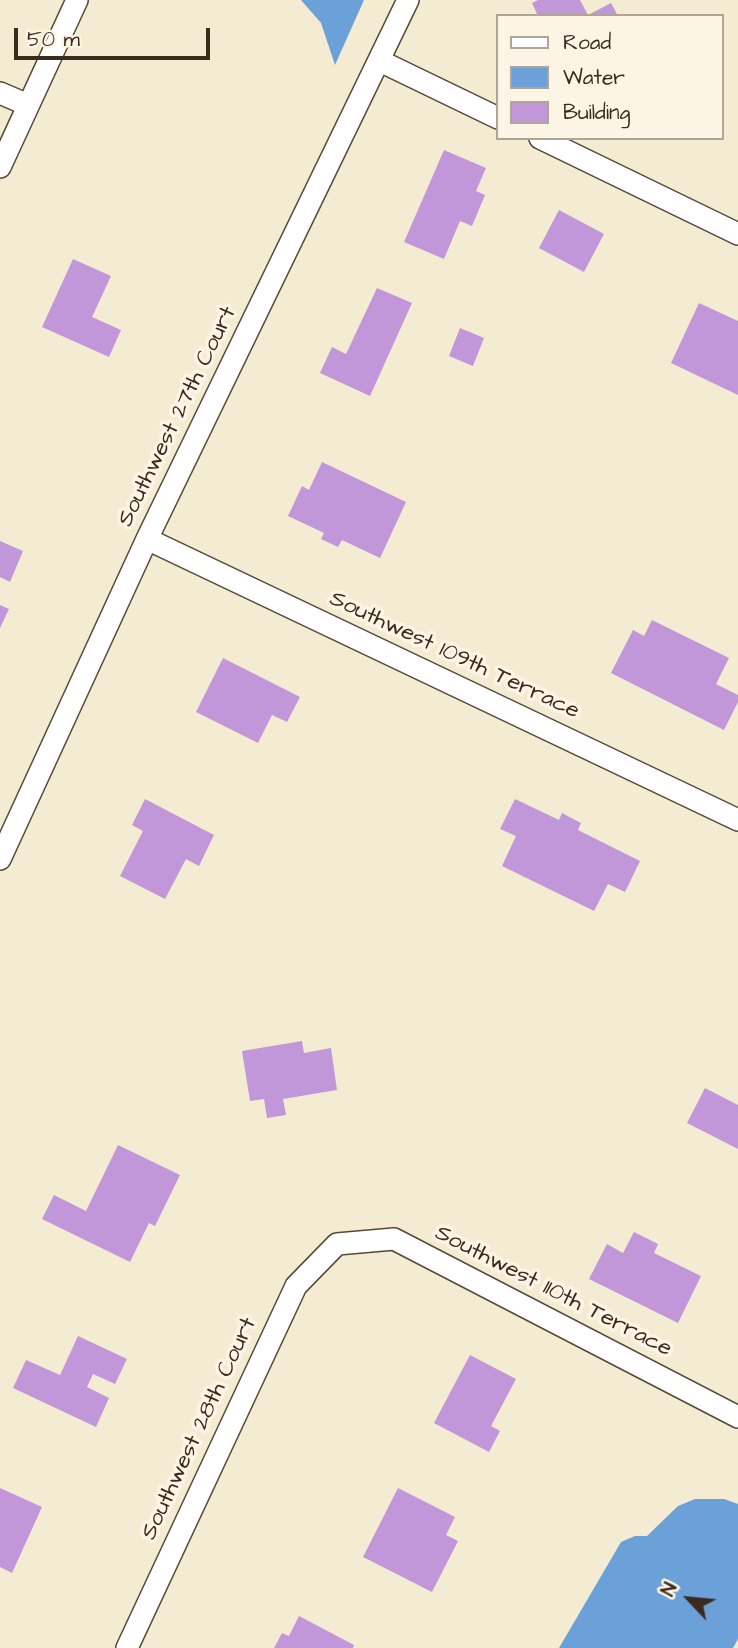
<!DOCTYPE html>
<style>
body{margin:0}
#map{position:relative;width:738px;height:1648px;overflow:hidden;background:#f3ecd2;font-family:"Architects Daughter",sans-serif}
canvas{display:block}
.legend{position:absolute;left:496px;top:14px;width:228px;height:126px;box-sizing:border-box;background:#fcf5e5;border:2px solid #afa495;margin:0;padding:9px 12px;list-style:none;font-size:21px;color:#3b2a1e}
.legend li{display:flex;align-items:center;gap:14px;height:35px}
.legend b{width:35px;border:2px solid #afa495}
.north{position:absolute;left:654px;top:1564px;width:70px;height:70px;-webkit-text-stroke:5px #fcf5e5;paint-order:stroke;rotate:296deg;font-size:19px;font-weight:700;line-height:28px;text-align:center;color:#3b2a1e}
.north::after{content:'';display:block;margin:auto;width:24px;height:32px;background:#3b2a1e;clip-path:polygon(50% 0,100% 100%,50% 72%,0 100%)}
.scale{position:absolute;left:14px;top:28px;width:196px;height:32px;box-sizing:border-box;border:4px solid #3b2a1e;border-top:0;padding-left:9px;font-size:21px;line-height:24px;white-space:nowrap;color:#3b2a1e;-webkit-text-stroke:5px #fcf5e5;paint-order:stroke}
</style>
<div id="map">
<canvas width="738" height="1648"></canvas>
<ul class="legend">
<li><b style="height:9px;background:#fff"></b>Road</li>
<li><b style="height:19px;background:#6ca0d8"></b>Water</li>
<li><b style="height:19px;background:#c197d9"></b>Building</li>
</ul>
<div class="north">N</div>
<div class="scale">50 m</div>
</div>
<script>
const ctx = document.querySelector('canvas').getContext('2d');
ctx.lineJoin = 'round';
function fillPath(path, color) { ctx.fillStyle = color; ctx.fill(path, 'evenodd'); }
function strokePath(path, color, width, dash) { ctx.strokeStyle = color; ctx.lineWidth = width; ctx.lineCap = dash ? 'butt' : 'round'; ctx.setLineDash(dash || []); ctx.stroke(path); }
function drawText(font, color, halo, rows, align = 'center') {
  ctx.font = font + ' "Architects Daughter",sans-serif'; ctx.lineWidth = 7; ctx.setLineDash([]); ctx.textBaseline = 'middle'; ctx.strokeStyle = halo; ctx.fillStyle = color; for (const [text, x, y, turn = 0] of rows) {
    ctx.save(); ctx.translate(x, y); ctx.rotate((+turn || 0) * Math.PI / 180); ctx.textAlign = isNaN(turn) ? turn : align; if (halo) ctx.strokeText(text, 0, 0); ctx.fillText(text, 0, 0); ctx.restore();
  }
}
fillPath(new Path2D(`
 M301,0H364L335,65L321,23Z
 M695,1499H724L738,1504V1639L733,1648H559L621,1542L635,1536H647L678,1506Z`), '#6ca0d8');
fillPath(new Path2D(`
 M538,0H580L588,15L611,3L618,16H538L532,3Z
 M444,150L486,168L476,191L485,195L472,226L460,221L444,259L404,242Z
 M559,210L604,234L584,272L539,248Z
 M73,259L111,276L92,317L121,330L109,357L42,327Z
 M377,288L412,303L370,396L320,373L332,347L346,354Z
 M699,303L738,321V395L671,363Z
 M460,328L484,338L473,366L449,356Z
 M322,462L406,502L380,558L342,540L338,547L321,539L324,533L288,516L302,486L309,490Z
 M0,541L23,551L10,582L0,577Z
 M0,605L9,609L0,628Z
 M652,620L729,658L716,684L738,695V702L724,730L611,673L633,630L644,636Z
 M223,658L300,697L287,722L272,715L258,743L196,712Z
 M145,799L214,835L199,866L186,859L165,899L120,876L143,831L132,825Z
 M515,799L559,820L562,813L581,823L578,830L640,861L625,892L608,884L594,911L502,866L516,836L500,829Z
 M302,1041L304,1053L331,1048L337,1090L283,1099L286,1115L267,1118L264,1099L250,1101L242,1051Z
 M705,1088L738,1105V1149L687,1123Z
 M118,1145L180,1175L155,1226L149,1223L130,1262L42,1219L54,1195L86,1211Z
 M634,1232L658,1244L654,1253L701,1276L678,1323L589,1279L607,1244L623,1253Z
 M78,1336L127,1359L115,1384L93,1374L87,1387L109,1398L96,1427L13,1388L26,1360L60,1375Z
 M470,1355L516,1379L491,1426L500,1431L489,1452L434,1423Z
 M0,1488L42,1507L12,1573L0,1567Z
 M398,1488L455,1517L446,1535L458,1541L432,1592L363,1557Z
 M299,1616L354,1645L353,1648H274L282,1633L289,1636Z`), '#c197d9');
const minor = new Path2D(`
 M380,61L498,118
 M0,93L28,105
 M540,138L738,234
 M0,167L77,0
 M147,539L738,820
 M0,859L147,539L408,0
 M127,1648L296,1286L337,1244L394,1239L738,1417`);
strokePath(minor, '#574739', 24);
strokePath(minor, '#fff', 21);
drawText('23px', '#3b2a1e', '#fcf5e5', [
 ["Southwest 27th Court",178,417,-64],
 ["Southwest 109th Terrace",454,656,25],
 ["Southwest 110th Terrace",553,1292,27],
 ["Southwest 28th Court",200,1429,-65]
]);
</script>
